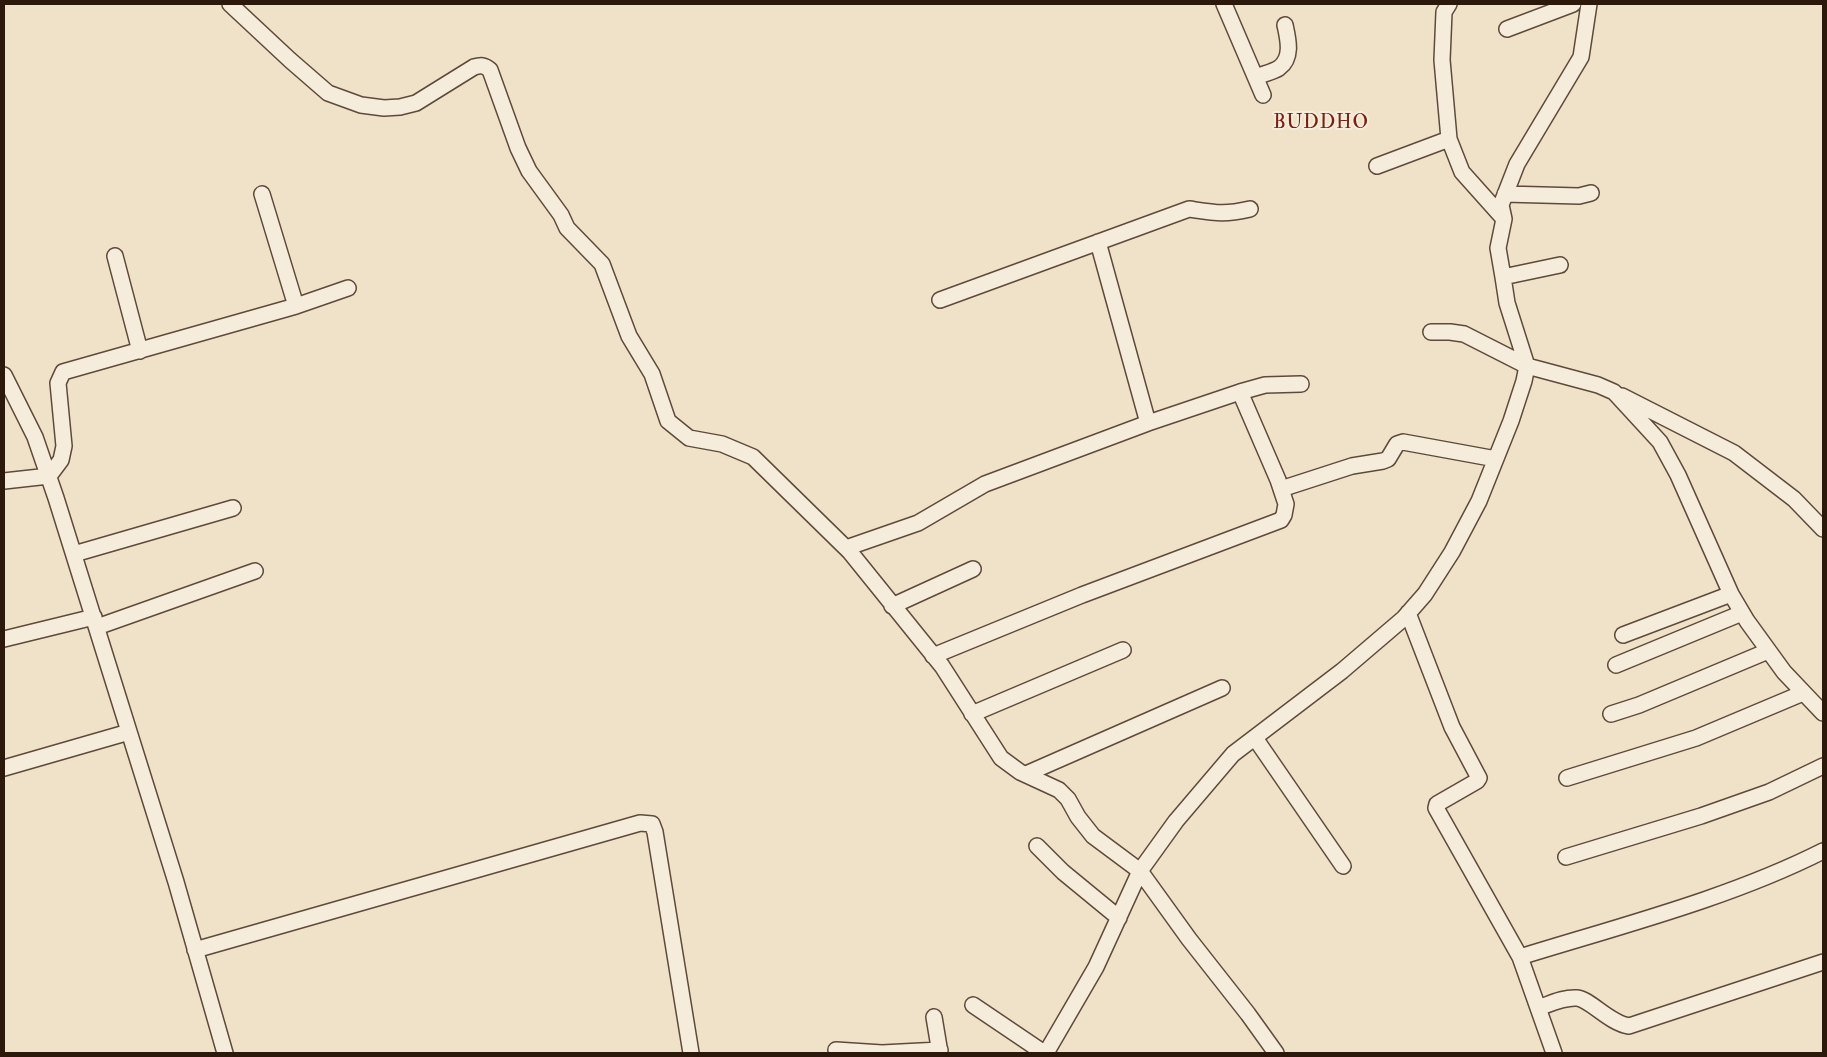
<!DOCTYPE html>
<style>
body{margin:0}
#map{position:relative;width:1827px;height:1057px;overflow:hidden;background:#f0e2c8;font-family:"IM FELL Double Pica",serif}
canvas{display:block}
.frame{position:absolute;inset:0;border:5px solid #2d180c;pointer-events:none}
</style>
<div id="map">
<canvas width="1827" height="1057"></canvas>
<div class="frame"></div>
</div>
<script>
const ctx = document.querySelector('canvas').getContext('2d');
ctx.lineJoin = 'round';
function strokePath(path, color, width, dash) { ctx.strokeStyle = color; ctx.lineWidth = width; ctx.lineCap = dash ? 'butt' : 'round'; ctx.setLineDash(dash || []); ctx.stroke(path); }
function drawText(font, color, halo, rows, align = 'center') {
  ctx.font = font + ' "IM FELL Double Pica",serif'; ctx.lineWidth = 4; ctx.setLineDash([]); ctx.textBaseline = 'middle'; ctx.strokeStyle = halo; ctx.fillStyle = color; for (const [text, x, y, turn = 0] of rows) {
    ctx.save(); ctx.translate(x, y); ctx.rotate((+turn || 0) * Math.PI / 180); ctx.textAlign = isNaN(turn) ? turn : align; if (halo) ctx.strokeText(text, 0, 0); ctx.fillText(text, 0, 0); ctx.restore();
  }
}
const minor = new Path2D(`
 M230,4L290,60L328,93L361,105L384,108L400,107L416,103L474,67C481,65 484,65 490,70L518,148L529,171L561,215L567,228L602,264L629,336L652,374L668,421L689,438L722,444L753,457L850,552L942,666L1001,758L1020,772L1059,790L1068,799L1078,817L1093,836L1140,871L1189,939L1248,1014L1276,1053
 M1224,4L1263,95
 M1449,4L1444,12L1442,60L1449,139L1462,172L1504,219
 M1507,29L1573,4
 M1256,77C1263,74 1273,72 1279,68C1293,58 1288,39 1285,25
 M1377,166L1449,139
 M262,194L296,306
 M1505,194L1579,196L1591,193
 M1098,242L1148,423
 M115,256L140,351
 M1503,277L1560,265
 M940,300L1189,209C1216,213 1224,215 1250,209
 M1431,332H1450L1464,334L1527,366L1598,385L1614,392L1660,442L1678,475L1731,594L1747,621L1784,672L1823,713
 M4,375L35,437L56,498L176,882L225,1053
 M1622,396L1734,453L1794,499L1823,529
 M4,481L49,476L61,460L64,446L58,383L63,372L296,306L348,288
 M1281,489L1352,466L1383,461L1388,459L1397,444L1403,442L1496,459
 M846,548L918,523L985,484L1148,423L1240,392L1265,385L1301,384
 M74,554L233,508
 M892,606L973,569
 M1408,613L1452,727L1479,778L1477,781L1437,804L1436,808L1520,957L1554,1053
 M97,627L255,571
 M1623,635L1731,594
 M4,639L94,617
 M933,656L1082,595L1281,520L1284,515L1286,504L1278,480L1240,392
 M1616,665L1742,613
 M972,714L1123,650
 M1611,714L1639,705L1768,651
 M1255,738L1343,866
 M4,768L129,732
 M1026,774L1222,688
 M1567,778L1696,738L1803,693
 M1037,846L1063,872L1119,918
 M1566,857L1701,816L1769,792L1823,766
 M195,950L640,823L652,824L655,832L691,1053
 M1520,957C1620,926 1730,898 1823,851
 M973,1005L1044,1053
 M1538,1008C1550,1004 1563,997 1577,998C1590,999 1609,1023 1629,1026L1823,962
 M934,1017L940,1053
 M836,1050L882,1053L940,1050
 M1046,1053L1096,967L1140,871L1176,821L1233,754L1342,671L1404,618L1425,594L1452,552L1479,501L1511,421L1524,381L1527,366L1507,303L1503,277L1498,248L1504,219L1501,205L1517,164L1581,57L1589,4`);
strokePath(minor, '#5e4a3b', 18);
strokePath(minor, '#f5ecdb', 15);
ctx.letterSpacing = '1px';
drawText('19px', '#7a1f14', '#f5ecdb', [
 ["BUDDHO",1321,124]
]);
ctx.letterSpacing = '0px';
</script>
